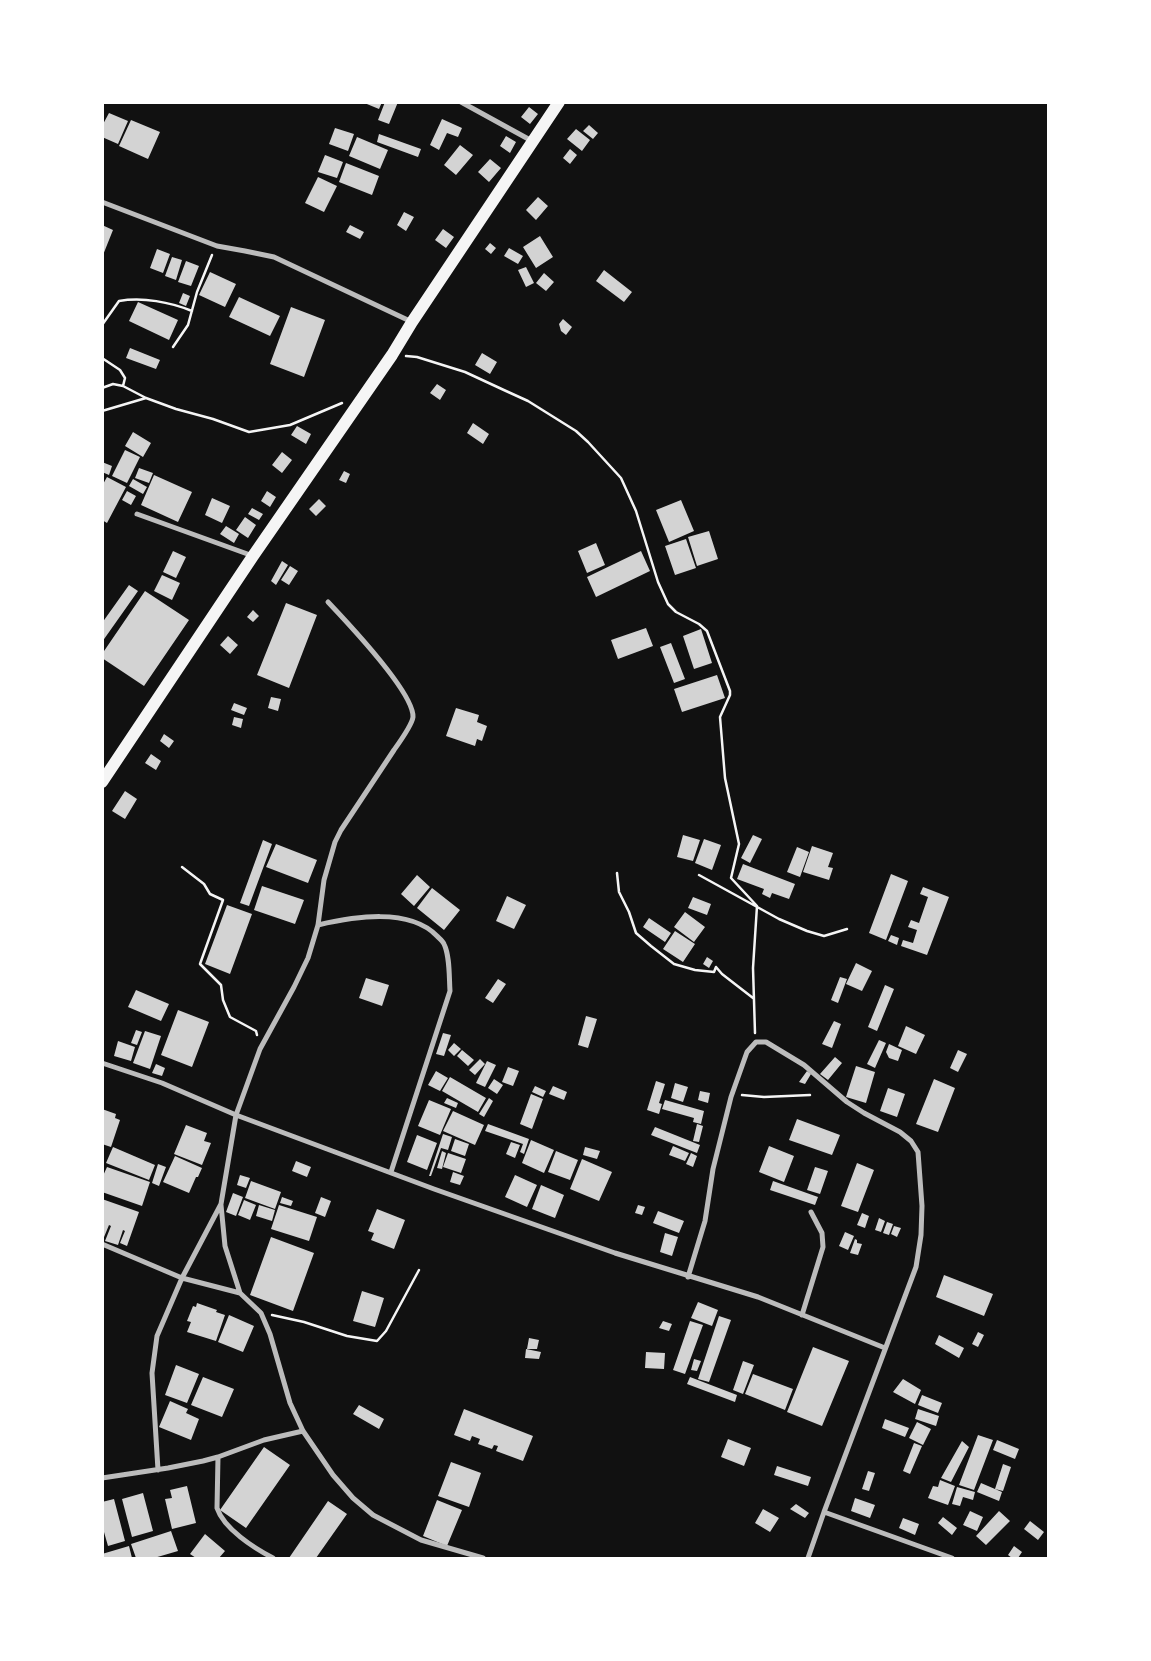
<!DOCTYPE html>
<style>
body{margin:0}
#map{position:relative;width:1151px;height:1661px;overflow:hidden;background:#111;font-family:"PT Sans Narrow",sans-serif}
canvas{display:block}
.frame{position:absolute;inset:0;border:104px solid #fff;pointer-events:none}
</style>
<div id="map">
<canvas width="1151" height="1661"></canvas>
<div class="frame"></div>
</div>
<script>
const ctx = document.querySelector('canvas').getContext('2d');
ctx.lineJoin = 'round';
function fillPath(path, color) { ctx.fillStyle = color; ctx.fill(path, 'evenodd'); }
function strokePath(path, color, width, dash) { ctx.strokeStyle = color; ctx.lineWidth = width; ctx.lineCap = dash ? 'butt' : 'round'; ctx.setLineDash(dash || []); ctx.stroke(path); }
fillPath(new Path2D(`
 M362,102H382L379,109Z
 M385,102H398L389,124L378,120Z
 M529,107L538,114L530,124L521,117Z
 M109,113L128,121L118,144L102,137V126Z
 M442,119L462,128L458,137L447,133L439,150L430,145Z
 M131,120L160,132L148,159L119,146Z
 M589,125L598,133L593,139L583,131Z
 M335,128L354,134L348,151L329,144Z
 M576,129L590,140L582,151L567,139Z
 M379,134L421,149L418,157L377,142Z
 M506,136L516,142L510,153L500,146Z
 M357,137L388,150L380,169L349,156Z
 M460,145L473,155L456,175L444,165Z
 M570,149L577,155L570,164L563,158Z
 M325,155L343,162L337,178L318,172Z
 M490,159L501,168L489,182L478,172Z
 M346,163L379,176L372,195L339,182Z
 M318,177L337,186L324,212L305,203Z
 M538,197L548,206L536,220L526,210Z
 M404,212L414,217L406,231L397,225Z
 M102,225L113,230L103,255H102Z
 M350,225L364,232L360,239L346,232Z
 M443,229L454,237L446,248L435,240Z
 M540,236L553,257L536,268L523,247Z
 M490,243L496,248L491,254L485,249Z
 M509,248L523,256L518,264L504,256Z
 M157,249L170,254L163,273L150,268Z
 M172,257L182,260L176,280L165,276Z
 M186,261L199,266L191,286L178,282Z
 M526,267L534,283L526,287L518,270Z
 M604,270L632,292L624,302L596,281Z
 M210,272L236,284L225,307L199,295Z
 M544,273L554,282L546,291L536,283Z
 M183,293L190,296L186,306L179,303Z
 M239,297L280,316L270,336L229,317Z
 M138,302L178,320L169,340L129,321Z
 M291,307L325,320L304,377L270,364Z
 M563,319L572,327L566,335L561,331L559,324Z
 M130,348L160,360L156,369L126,358Z
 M482,353L497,362L490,374L475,365Z
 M437,384L446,390L440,400L430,393Z
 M473,423L489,434L483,444L467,433Z
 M297,426L311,434L306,444L291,435Z
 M133,432L151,443L143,457L125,446Z
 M125,450L140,457L127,483L112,476Z
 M282,452L292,460L282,473L272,465Z
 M102,462L112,466L109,475L102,472Z
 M139,468L153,473L149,483L135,478Z
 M344,471L350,474L346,483L339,480Z
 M154,475L192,492L178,522L141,505Z
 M107,477L126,487L107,523L102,520V486Z
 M133,479L147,487L143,494L129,486Z
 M127,491L136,496L131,505L122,500Z
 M267,491L276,497L270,507L261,501Z
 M212,498L230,506L222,523L205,515Z
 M319,499L326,506L316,516L309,509Z
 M681,500L694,531L669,542L656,510Z
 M252,508L263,514L259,520L248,514Z
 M245,517L256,525L248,538L236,530Z
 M226,526L239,534L234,543L220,534Z
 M709,531L718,559L697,566L688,537Z
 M686,539L696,568L675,575L665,546Z
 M596,543L605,565L587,573L578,551Z
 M173,551L186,557L176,578L163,572Z
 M641,551L650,571L596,597L587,577Z
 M282,561L288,565L276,585L271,581Z
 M290,566L298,571L289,585L281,580Z
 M162,575L180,583L172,600L154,591Z
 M129,585L138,591L102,642V623Z
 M145,591L189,620L144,686L102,658V654Z
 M286,603L317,615L289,688L257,675Z
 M253,610L259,616L253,622L247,617Z
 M646,628L653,646L618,659L611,640Z
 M701,629L712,663L694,669L683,636Z
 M228,636L238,645L230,654L220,645Z
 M671,643L685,679L674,683L660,647Z
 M717,675L725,698L682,712L674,689Z
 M271,697L281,699L278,711L268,708Z
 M234,703L247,708L244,715L231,710Z
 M456,708L479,715L477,722L487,726L482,741L477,739L475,746L446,736Z
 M234,717L243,719L241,728L232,725Z
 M164,734L174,741L169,748L160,741Z
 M151,754L161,761L156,770L145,763Z
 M125,791L137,799L125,819L112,811Z
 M683,835L700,840L693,861L677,857Z
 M753,835L762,839L750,863L741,858Z
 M704,839L721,845L712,870L695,863Z
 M263,840L272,844L249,906L240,903Z
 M276,844L317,860L308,883L266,867Z
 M812,846L833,853L828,867L833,868L829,880L803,872Z
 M797,847L809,852L800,877L787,872Z
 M743,864L795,884L789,899L772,893L770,898L762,894L764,889L737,879Z
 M891,874L908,881L886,940L869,933Z
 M417,875L430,887L414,906L401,894Z
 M262,886L304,900L295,924L254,910Z
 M923,887L949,897L927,955L901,946L903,940L913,943L917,930L908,927L911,920L919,923L928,897L920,894Z
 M432,888L460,910L444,930L417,908Z
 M507,896L526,905L514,929L496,921Z
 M693,897L711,904L707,915L688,908Z
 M227,905L252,914L230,974L205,964Z
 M685,912L705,927L694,942L674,927Z
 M649,918L671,933L665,942L643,927Z
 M675,931L695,944L683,962L663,949Z
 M891,935L899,938L897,945L888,941Z
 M707,957L713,961L709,968L703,964Z
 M856,963L872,971L862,991L846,984Z
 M840,977L847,979L838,1003L831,1000Z
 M366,978L389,985L382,1006L359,998Z
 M498,979L506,984L493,1003L485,998Z
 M885,985L894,989L877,1031L868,1027Z
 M136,990L169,1004L161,1021L128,1007Z
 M178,1010L209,1022L192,1067L161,1055Z
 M586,1016L597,1019L588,1048L578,1045Z
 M834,1021L841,1024L832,1048L822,1044Z
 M906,1026L925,1035L916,1054L898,1046Z
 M136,1030L142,1032L137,1045L131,1043Z
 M145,1031L161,1036L150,1069L133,1063Z
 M443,1033L451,1035L444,1056L436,1054Z
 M879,1040L886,1043L875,1068L867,1064Z
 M118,1041L135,1047L131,1061L114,1056Z
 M454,1043L461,1049L454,1056L448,1050Z
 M889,1044L902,1050L898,1061L889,1058L886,1052Z
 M462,1050L474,1060L468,1066L457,1056Z
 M958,1050L967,1054L958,1072L950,1068Z
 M835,1057L842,1063L828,1080L820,1074Z
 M480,1059L485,1064L475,1075L469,1070Z
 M487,1061L496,1065L485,1087L476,1083Z
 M156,1064L165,1068L162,1076L152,1073Z
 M856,1066L875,1072L866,1103L846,1097Z
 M508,1067L519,1071L513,1086L502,1082Z
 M436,1071L448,1078L440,1091L428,1085Z
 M807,1071L811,1074L805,1084L799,1082Z
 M450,1077L486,1098L478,1112L442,1091Z
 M494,1079L503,1085L497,1094L488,1088Z
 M934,1079L955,1088L938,1132L916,1124Z
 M656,1081L665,1084L659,1103L662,1104L659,1114L647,1110Z
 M675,1083L688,1087L683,1102L671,1098Z
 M535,1086L546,1091L543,1097L532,1092Z
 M553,1086L567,1092L564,1100L549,1094Z
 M888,1088L905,1094L897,1117L880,1111Z
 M700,1091L710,1093L708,1103L698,1100Z
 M531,1094L543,1099L532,1129L520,1124Z
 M447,1098L458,1103L456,1108L444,1103Z
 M489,1098L493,1101L484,1117L479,1114Z
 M429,1100L451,1109L440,1135L418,1126Z
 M665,1100L704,1111L701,1124L693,1122L694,1118L662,1109Z
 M102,1109L116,1114L115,1118L120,1120L111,1147L102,1144Z
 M453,1111L484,1125L475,1145L443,1131Z
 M797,1119L840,1135L832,1155L789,1140Z
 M488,1124L529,1139L524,1154L520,1152L523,1144L485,1131Z
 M697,1124L703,1126L699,1142L693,1141Z
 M186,1125L207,1133L204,1141L211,1143L202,1165L174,1154Z
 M655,1127L700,1145L697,1153L651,1135Z
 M443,1134L452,1137L448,1150L441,1148L431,1176H429Z
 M417,1135L437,1143L427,1170L407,1162Z
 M455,1139L469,1144L465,1156L451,1151Z
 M531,1140L554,1150L544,1173L522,1163Z
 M511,1142L520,1145L515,1158L506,1154Z
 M673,1146L689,1153L685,1161L669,1155Z
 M769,1146L794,1156L784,1182L759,1172Z
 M113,1147L155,1165L149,1180L106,1163Z
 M585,1147L600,1151L597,1159L583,1155Z
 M442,1151L446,1153L442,1169L437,1168Z
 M556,1151L578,1160L570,1180L548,1172Z
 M448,1153L466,1159L461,1173L443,1167Z
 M691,1153L697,1156L693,1167L686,1164Z
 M175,1156L202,1168L198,1177H196L189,1193L163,1182Z
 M582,1159L612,1172L599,1201L570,1189Z
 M296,1161L311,1167L307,1177L292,1171Z
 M857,1163L874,1170L858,1212L841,1206Z
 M158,1164L166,1167L159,1186L152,1183Z
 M107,1167L150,1182L142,1206L102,1192V1178Z
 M815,1167L828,1171L820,1194L807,1190Z
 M453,1172L464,1176L460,1185L450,1182Z
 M240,1175L250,1178L246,1188L237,1185Z
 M515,1175L537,1185L527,1207L505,1197Z
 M251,1181L281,1192L275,1209L245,1198Z
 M773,1181L818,1197L815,1205L770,1190Z
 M541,1185L564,1195L555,1218L532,1209Z
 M233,1193L243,1197L236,1216L226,1212Z
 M282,1197L293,1201L291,1206L280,1203Z
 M321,1197L331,1201L325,1217L315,1213Z
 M102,1199L139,1212L127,1246L120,1243L125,1231L123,1230L118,1245L105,1241L111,1226L109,1225L102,1242Z
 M244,1200L256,1205L250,1220L238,1215Z
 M259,1205L275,1210L272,1221L256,1216Z
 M279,1205L317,1217L309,1241L271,1229Z
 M638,1205L645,1207L642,1215L635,1213Z
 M377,1209L405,1220L394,1249L371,1240L374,1233L368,1231Z
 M658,1211L684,1221L679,1233L653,1223Z
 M862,1213L869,1216L865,1228L857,1225Z
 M879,1218L885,1221L881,1232L875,1230Z
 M887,1222L893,1224L889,1235L883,1233Z
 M894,1226L901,1228L897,1237L891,1234Z
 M845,1232L854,1236L848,1250L839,1246Z
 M665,1233L678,1237L672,1256L660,1252Z
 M271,1237L314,1253L293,1311L250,1295Z
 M855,1239L857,1240V1243L862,1244L858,1255L850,1253Z
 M944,1275L993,1294L984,1316L936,1297Z
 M362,1291L384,1298L375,1327L353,1321Z
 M698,1302L718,1310L712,1326L691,1318Z
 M197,1303L217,1310L216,1312L225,1315L216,1341L187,1332L191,1322L187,1321L193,1306L196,1307Z
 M229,1315L254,1326L243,1352L218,1342Z
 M719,1316L731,1320L709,1382L698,1379Z
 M663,1321L672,1324L669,1331L659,1328Z
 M690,1321L703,1325L685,1374L673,1370Z
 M978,1332L984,1335L978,1347L972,1344Z
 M939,1335L964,1348L959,1358L935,1344Z
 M529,1338L539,1340L537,1349H527Z
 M813,1347L849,1361L822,1426L787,1412Z
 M526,1349L541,1352L539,1359L525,1358Z
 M646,1352L665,1353L664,1369L645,1368Z
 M694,1359L701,1361L697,1371L691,1370Z
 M743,1361L754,1365L743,1394L733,1390Z
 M176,1365L199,1374L187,1403L165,1395Z
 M753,1374L793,1389L785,1410L745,1394Z
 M203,1377L234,1389L222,1417L191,1405Z
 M690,1377L737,1395L735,1402L687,1384Z
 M903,1379L921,1390L915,1404L893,1392Z
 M922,1395L942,1403L938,1413L918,1405Z
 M170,1401L188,1409L186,1413L199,1419L191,1440L159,1427Z
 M359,1405L384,1419L379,1429L353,1414Z
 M464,1409L533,1436L523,1461L496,1451L498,1446L494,1445L492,1449L478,1444L480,1439L472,1436L470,1441L454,1435Z
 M918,1409L939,1416L936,1426L915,1419Z
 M885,1419L909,1428L905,1437L882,1428Z
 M917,1422L931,1429L923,1445L909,1438Z
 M978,1435L993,1440L974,1490L959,1485Z
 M728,1439L751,1448L744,1466L721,1457Z
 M997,1440L1019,1449L1015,1459L993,1450Z
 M962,1441L969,1447L951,1482L941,1478Z
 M914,1443L922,1446L910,1474L903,1471Z
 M264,1447L290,1465L246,1528L220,1510Z
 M451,1462L481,1473L469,1507L438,1496Z
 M1003,1464L1011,1467L1003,1491L995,1489Z
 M777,1466L811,1477L808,1486L774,1475Z
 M868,1471L875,1473L869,1491L862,1489Z
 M940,1480L955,1486L948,1505L928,1498L933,1486L938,1487Z
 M981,1483L1002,1492L999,1501L977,1492Z
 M187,1486L196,1523L172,1529L165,1499L172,1498L170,1490Z
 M957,1487L975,1492L973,1500L963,1497L960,1506L952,1504Z
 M143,1493L153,1531L132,1537L122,1499Z
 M855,1498L875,1505L870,1518L851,1511Z
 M114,1499L125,1541L108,1546L102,1525V1502Z
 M437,1500L462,1510L447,1546L423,1536Z
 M328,1501L347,1514L316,1558H289Z
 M796,1504L809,1513L805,1518L790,1509Z
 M763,1509L779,1518L770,1532L755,1523Z
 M970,1511L983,1517L977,1531L963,1525Z
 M999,1511L1010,1521L986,1545L976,1536Z
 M943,1517L957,1528L952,1535L938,1523Z
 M903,1518L919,1524L915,1535L899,1528Z
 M1030,1521L1044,1532L1038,1540L1024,1529Z
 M171,1531L178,1551L154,1558H136L131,1544Z
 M205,1534L225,1551L219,1558H196L190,1554Z
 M129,1546L132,1558H102V1554Z
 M1014,1546L1022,1552L1018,1558H1012L1008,1555Z`), '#d3d3d3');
strokePath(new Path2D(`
 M102,325L119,301C143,297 170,302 192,311
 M173,347L188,325L197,292L212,255
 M406,356L417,357L465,372L506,391L528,401L576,431L588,442L621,478L636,511L658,582L668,604L676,612L699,624L707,631L730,691V695L720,717L725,778L739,844L731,878L757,906L753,968L755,1033
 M102,358L120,370L125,378L123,386
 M102,388L113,384L123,386L146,398L176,409L213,419L249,432L290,425L342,403
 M102,411L146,398
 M182,867L204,884L210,894L223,900L200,964L221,985L223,1000L230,1017L256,1031L257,1035
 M617,873L619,892L629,912L636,933L651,946L674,964L695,970L714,972L716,967L722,974L753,998
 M699,875L779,919L807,931L824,936L847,929
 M742,1095L764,1097L810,1095
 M272,1315L304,1322L347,1336L377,1341L386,1331L419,1270`), '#f5f5f5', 2.5);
strokePath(new Path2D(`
 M461,102L532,141
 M102,202L217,246L245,251L274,257L412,322
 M137,514L253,556
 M318,925C353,917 409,907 437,936C439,938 443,941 444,944C450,956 449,977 450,991L391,1172
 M102,1063L162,1083L236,1115L434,1189L615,1253L758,1297L885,1348
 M221,1205L225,1246L240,1293
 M102,1244L182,1278L240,1293L261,1313L270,1334L290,1403L303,1431L333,1475L353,1498L373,1515L421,1540L483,1558
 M688,1277L705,1221L713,1169L731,1097L747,1052L756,1042H766L804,1065L847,1102L864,1113L900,1132L911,1141L918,1152L922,1206L921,1235L916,1267L824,1512L808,1558
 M802,1315L823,1247L822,1233L811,1212
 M218,1457L217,1508C224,1529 254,1548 273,1558
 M158,1470L152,1373L157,1336L182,1278L221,1204L236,1115L260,1049L294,987L308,958L318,925L324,880L335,842L341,830C359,803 376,777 394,750C399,743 412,725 413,717C414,693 346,621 328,602
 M102,1478L168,1468L203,1461L218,1457L264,1440L303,1431
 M824,1512L952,1558`), '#bcbcbc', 5);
strokePath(new Path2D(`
 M102,782L253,556L392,355L412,322L559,102`), '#f5f5f5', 12);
</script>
